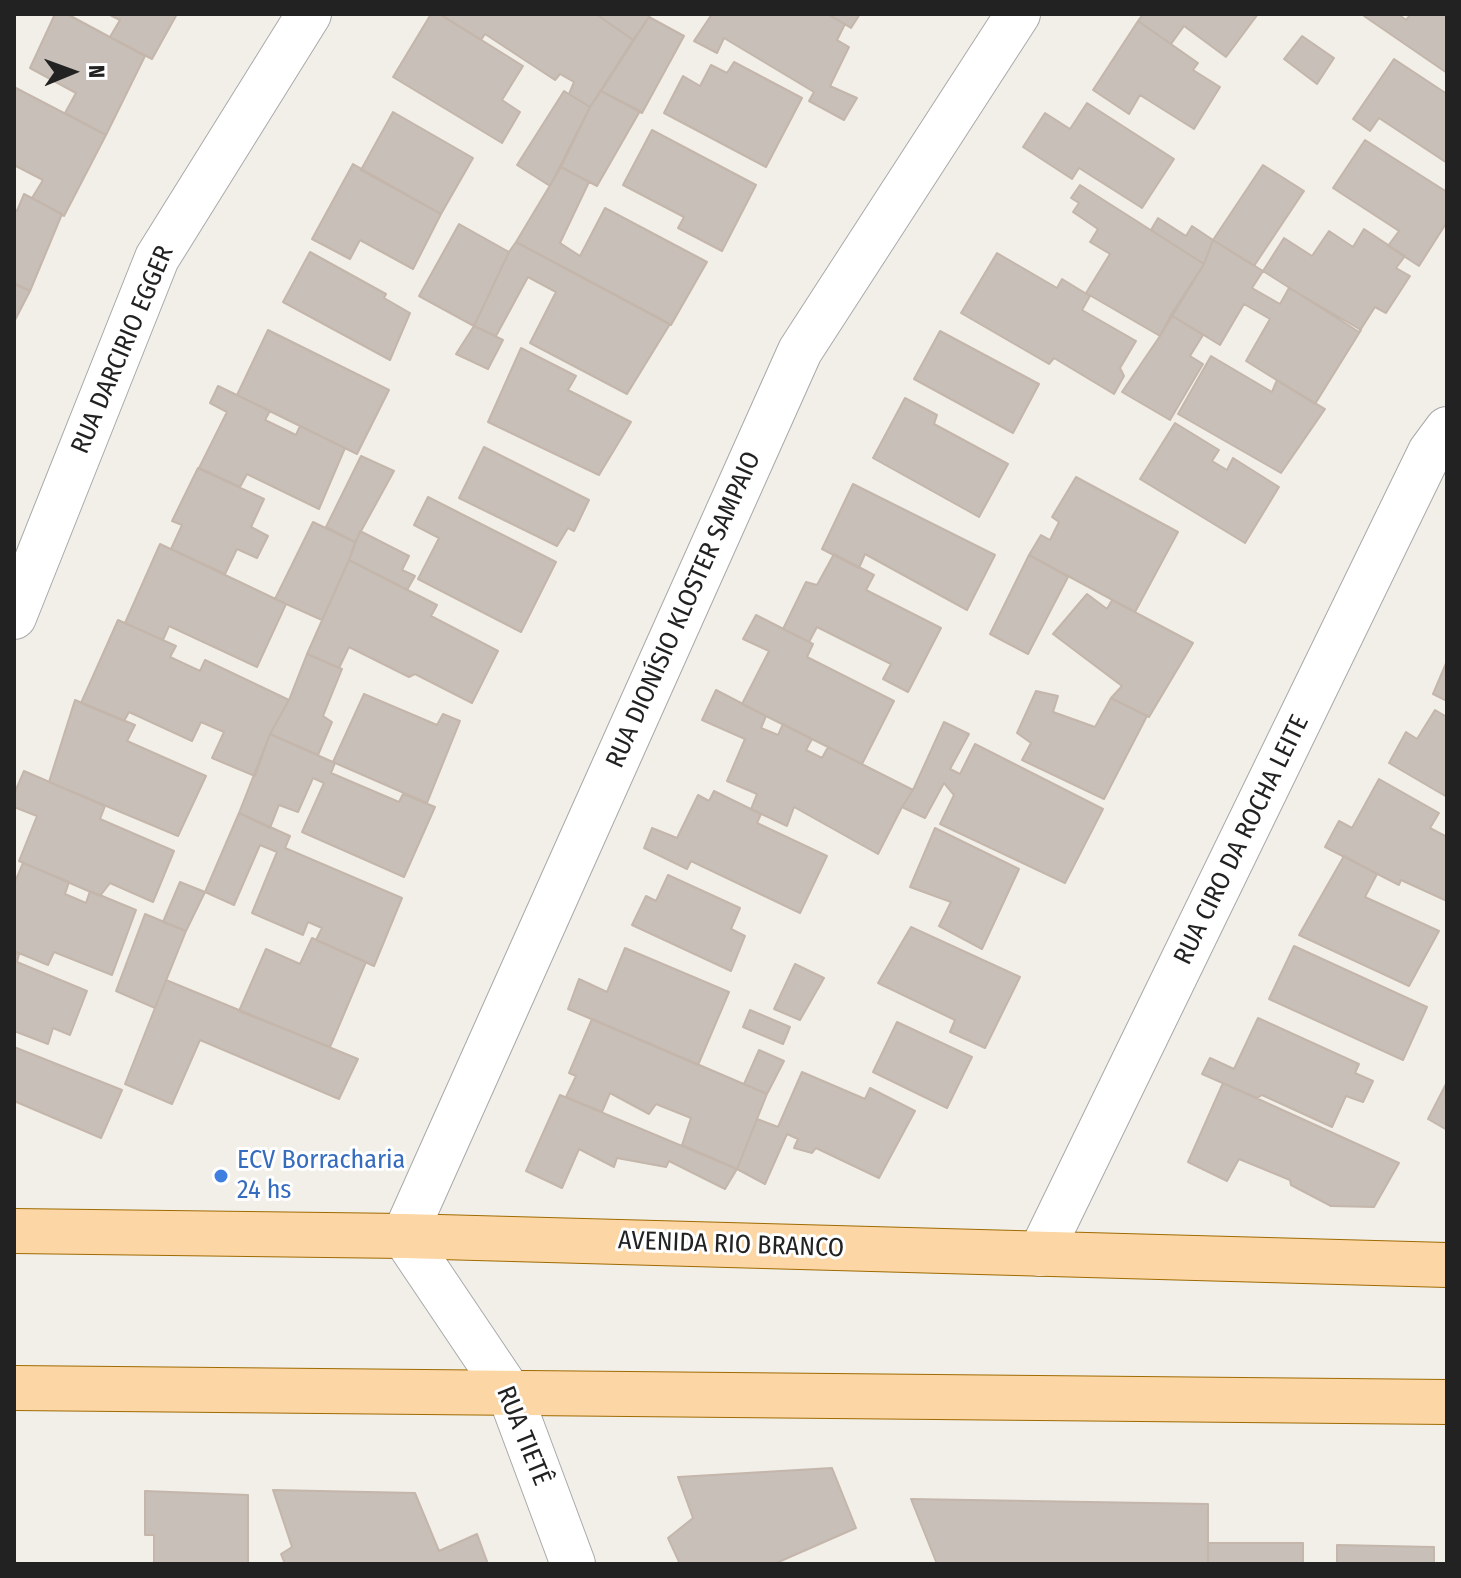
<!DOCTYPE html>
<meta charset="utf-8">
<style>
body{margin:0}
#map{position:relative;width:1461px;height:1578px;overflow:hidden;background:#f2efe9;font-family:"Fira Sans Condensed",sans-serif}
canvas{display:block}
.frame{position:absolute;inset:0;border:16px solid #222;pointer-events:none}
.north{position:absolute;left:32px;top:32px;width:80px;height:80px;-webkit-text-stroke:6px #fff;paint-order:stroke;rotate:89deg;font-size:22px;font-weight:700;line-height:32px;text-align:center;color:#222}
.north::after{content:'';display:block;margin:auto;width:28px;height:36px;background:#222;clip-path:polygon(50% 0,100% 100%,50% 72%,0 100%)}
</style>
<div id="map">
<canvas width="1461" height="1578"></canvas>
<div class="frame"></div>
<div class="north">N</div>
</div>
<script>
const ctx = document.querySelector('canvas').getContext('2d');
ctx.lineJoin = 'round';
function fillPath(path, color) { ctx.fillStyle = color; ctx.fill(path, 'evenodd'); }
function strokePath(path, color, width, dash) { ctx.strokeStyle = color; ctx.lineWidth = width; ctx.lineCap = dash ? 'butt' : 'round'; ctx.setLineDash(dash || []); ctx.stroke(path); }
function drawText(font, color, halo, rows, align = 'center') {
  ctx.font = font + ' "Fira Sans Condensed",sans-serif'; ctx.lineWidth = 6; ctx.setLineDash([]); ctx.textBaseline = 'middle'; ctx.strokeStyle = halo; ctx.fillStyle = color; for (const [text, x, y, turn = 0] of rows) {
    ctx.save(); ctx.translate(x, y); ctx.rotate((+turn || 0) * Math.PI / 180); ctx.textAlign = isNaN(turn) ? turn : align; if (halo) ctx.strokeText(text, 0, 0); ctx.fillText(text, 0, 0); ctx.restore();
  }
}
const building = new Path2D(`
 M55,14H67L145,56L106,135L65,113L76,93L30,68Z
 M108,14H177L152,59L110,37L120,20Z
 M431,14H440L523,66L502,100L520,112L502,143L393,77Z
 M439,14H596L633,40L590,107L569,94L574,82L560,74L555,80L485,34L481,40Z
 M596,14H651L633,40Z
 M712,14H827L845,24L837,40L849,47L830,86L857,98L844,120L809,101L814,92L724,38L717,53L694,41Z
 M828,14H860L851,28Z
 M1143,14H1258L1226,57L1184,26L1171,44L1138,21Z
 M1365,14H1398L1406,20L1411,14H1447V73L1364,16Z
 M649,17L684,36L642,113L601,91Z
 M1138,21L1198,63L1193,70L1220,87L1194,129L1140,95L1129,114L1093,90Z
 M1302,36L1334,58L1317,84L1284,59Z
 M1394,59L1447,94V163L1379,118L1370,131L1353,119Z
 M734,62L802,98L766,167L664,113L683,76L700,86L711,65L727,73Z
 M14,87L106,135L64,216L32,198L43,180L14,165Z
 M564,91L590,107L550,186L517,165Z
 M601,91L640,111L597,186L561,167L590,107Z
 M1087,103L1174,159L1142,208L1079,168L1072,179L1023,147L1045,113L1070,129Z
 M393,112L473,158L441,214L361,170Z
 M652,130L756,185L722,251L678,228L684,217L623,185Z
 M1365,140L1447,192V222L1419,266L1388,246L1399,231L1333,188Z
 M353,164L441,214L413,269L360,240L350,259L312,239Z
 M1263,165L1304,191L1254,266L1213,240Z
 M561,167L589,182L560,243L580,256L605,208L707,262L671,325L516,242Z
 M1080,185L1204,264L1160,336L1086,293L1110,254L1090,242L1098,229L1073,212L1079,203L1071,198Z
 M24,194L62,214L30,291L14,283V210L17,211Z
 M1158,218L1186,236L1192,226L1213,240L1204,264L1151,230Z
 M459,224L509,252L474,326L419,296Z
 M1364,229L1405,256L1396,268L1410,276L1386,313L1375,307L1359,332L1263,271L1284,238L1312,256L1329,231L1353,247Z
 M1213,240L1263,271L1252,288L1280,304L1289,288L1361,330L1315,404L1246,361L1270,319L1244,304L1220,345L1171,315L1204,264Z
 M516,242L670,324L627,394L530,343L556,292L528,277L496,336L474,326L509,252Z
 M310,252L386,294L384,298L410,313L390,360L283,302Z
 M997,253L1057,288L1062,279L1090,296L1082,310L1136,341L1120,368L1124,376L1114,394L1054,358L1049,364L961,313Z
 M14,284L30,291L14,322Z
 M1171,315L1203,335L1190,356L1203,364L1170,420L1122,392L1160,336Z
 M474,326L503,340L488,369L456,354Z
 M268,330L389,390L357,454L237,395Z
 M940,331L1039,384L1013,433L914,379Z
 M521,348L576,376L568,390L631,422L599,475L488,422Z
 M1211,356L1272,392L1277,380L1325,409L1281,473L1178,414Z
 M218,386L270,411L265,420L296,435L300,426L345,448L319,509L247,474L240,487L199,468L227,412L210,403Z
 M905,398L937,415L934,424L1008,464L979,517L873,458Z
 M1175,423L1219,450L1212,461L1227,470L1233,458L1279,487L1245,543L1140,479Z
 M484,447L589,500L574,531L568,528L557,546L459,498Z
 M361,456L394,471L355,542L326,527Z
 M198,468L264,499L251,527L268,536L257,558L237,549L225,574L171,549L182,525L172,521Z
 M1076,477L1178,532L1135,612L1029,555L1041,535L1050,540L1059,522L1052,517Z
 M853,484L995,555L967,610L865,554L859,568L822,549Z
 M428,497L556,562L521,632L418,579L439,538L414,525Z
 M313,522L355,542L349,560L322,620L275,599Z
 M360,531L409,556L402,570L415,576L407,590L349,560Z
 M160,544L286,604L257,667L169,626L163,640L125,623Z
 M834,554L874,575L866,590L941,628L908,692L883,679L891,664L817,627L809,642L783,629L806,582L817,585Z
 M1029,555L1068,577L1028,654L990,634Z
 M349,560L437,605L431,616L498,651L472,703L415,674L409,677L349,647L339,668L307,654Z
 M1087,594L1107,609L1112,600L1193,643L1149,717L1111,698L1122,686L1053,634Z
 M756,615L813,644L807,657L894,701L862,764L742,704L769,651L743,639Z
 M118,620L176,646L170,657L200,671L205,660L289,700L270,734L255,776L212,758L224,732L201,722L192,741L129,712L124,721L81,703Z
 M307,654L342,669L323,716L332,722L318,755L270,734L289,700Z
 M1447,661V701L1433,694Z
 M716,690L766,716L761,728L778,735L783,724L812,739L806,750L822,758L828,747L913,790L902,807L878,854L794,807L787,826L751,809L757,794L727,781L745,739L702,720Z
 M1036,691L1058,696L1053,712L1095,727L1111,698L1147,716L1104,799L1022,760L1031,743L1017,733Z
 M364,694L437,725L443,714L460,721L427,803L333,762Z
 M75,700L135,725L127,741L206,776L178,836L49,782Z
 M1435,710L1447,717V797L1389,763L1406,732L1417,739Z
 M944,722L969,734L950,769L960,774L975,744L1103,809L1065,883L940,824L954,795L944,783L925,818L902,807L913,790Z
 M270,734L335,763L331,773L399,802L403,794L435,807L404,877L302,832L324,783L313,778L298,812L279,805L270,828L239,813Z
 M24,771L105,806L100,819L174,851L153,902L110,883L100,896L19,861L37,816L14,807V794Z
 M1379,779L1439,813L1430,828L1447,837V901L1401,880L1399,885L1325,847L1339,821L1352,828Z
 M714,791L761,814L757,823L827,856L800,913L691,861L687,869L644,848L652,828L677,838L698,795L709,801Z
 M239,813L290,836L285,848L402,898L374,966L316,940L322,928L308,922L303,935L252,913L277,852L260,845L234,905L205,892Z
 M935,828L1019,869L982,949L939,926L951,902L910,887Z
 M1344,856L1377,874L1365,897L1439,931L1409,986L1299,935Z
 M23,863L69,882L65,894L86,903L90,891L136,910L112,975L54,952L48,965L14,951V884Z
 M668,875L740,908L731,929L745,936L731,971L632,925L646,896L656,901Z
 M180,882L205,892L186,931L163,922Z
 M145,914L186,931L155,1008L116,991Z
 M911,927L1020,977L985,1048L950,1032L955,1020L878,983Z
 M312,938L366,962L330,1047L239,1011L266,949L300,964Z
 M1294,946L1427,1007L1403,1060L1269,999Z
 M625,948L729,992L698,1065L568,1009L579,979L607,992Z
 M14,952L19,954L17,962L87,991L70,1035L53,1028L48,1044L14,1031Z
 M795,964L824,978L800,1020L774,1009Z
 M166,980L358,1059L339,1099L200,1040L172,1104L125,1084Z
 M750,1010L790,1027L783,1044L743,1027Z
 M1258,1018L1359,1064L1355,1073L1373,1081L1363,1102L1346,1096L1332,1127L1262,1095L1257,1098L1202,1074L1210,1058L1234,1069Z
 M592,1019L767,1094L737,1169L682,1145L691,1118L656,1104L649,1114L610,1093L602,1112L566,1097L576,1076L569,1073Z
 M897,1022L972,1057L947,1108L873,1072Z
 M14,1047L122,1090L101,1138L14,1101Z
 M759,1050L784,1061L767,1094L744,1084Z
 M802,1072L865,1099L870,1088L915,1111L879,1178L816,1148L812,1153L794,1148L798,1139L787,1134L765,1184L737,1169L757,1119L778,1127Z
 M1447,1082V1130L1428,1119Z
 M1223,1083L1399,1163L1374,1207L1331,1206L1291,1185L1290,1180L1239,1159L1227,1181L1188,1162Z
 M560,1095L737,1169L725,1189L669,1161L666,1167L617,1158L614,1167L579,1149L562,1188L526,1171Z
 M832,1468L856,1528L774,1564H680L668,1538L693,1518L678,1477Z
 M273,1490L415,1493L439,1551L477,1534L488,1564H285L281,1554L292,1547Z
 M145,1491L248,1495V1564H154V1535H145Z
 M911,1499L1208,1504V1564H937Z
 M1208,1543H1303V1564H1208Z
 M1337,1545L1434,1547V1564H1337Z`);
fillPath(building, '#c7bfb8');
strokePath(building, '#c4b6ab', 2);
const minor = new Path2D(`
 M14,617L157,258L309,14
 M404,1236L800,351L1018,14
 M1040,1254L1430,452L1447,429`);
const tertiary = new Path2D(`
 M404,1236L509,1392L573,1564`);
const primary = new Path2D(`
 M14,1231L404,1236L1447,1265
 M14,1388L1447,1402`);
strokePath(minor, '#a9a9a9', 46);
strokePath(tertiary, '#a9a9a9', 46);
strokePath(primary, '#a06b00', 46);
strokePath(minor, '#fff', 44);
strokePath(tertiary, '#fff', 44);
strokePath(primary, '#fcd6a4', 44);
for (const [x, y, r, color] of [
 [221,1176,8,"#3f7fe0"]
]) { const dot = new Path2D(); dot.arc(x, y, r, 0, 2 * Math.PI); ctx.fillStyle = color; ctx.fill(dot); strokePath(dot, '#fff', 3); }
drawText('26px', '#222', '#fff', [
 ["RUA DARCIRIO EGGER",123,350,-67],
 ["RUA DIONÍSIO KLOSTER SAMPAIO",684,610,-66],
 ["RUA CIRO DA ROCHA LEITE",1242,840,-64],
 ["AVENIDA RIO BRANCO",731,1245,2],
 ["RUA TIETÊ",523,1436,68]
]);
drawText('26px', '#366cbe', '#fff', [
 ["ECV Borracharia",237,1161],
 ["24 hs",237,1191]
], 'left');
</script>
